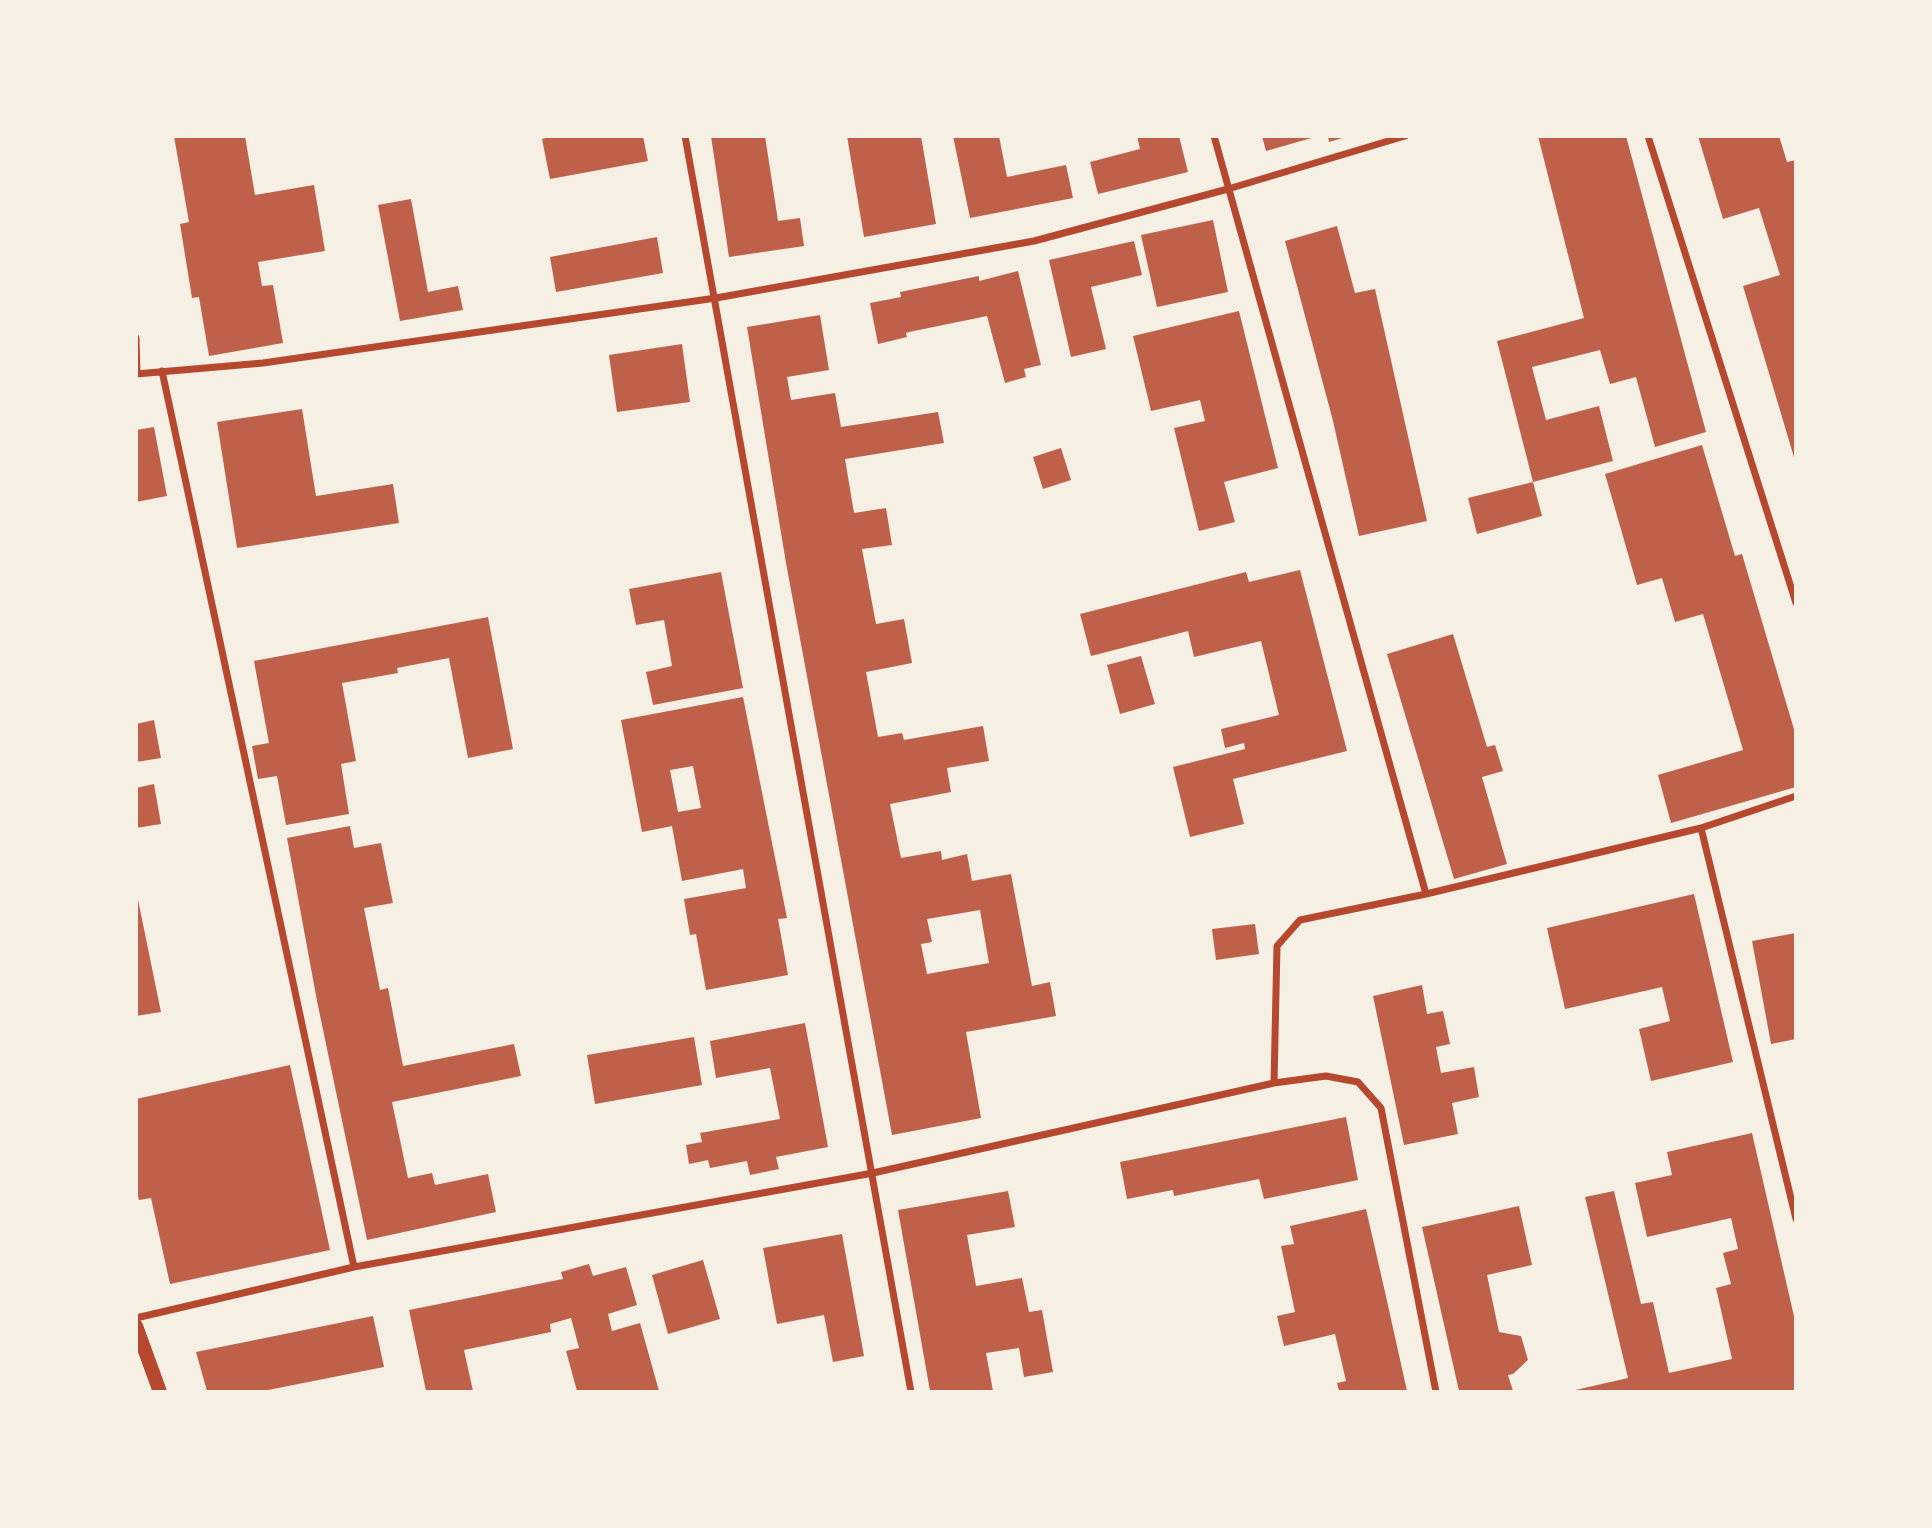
<!DOCTYPE html>
<style>
body{margin:0}
#map{position:relative;width:1932px;height:1528px;overflow:hidden;background:#f6efe4;font-family:"Golos Text",sans-serif}
canvas{display:block}
.frame{position:absolute;inset:0;border:138px solid #f6efe4;pointer-events:none}
</style>
<div id="map">
<canvas width="1932" height="1528"></canvas>
<div class="frame"></div>
</div>
<script>
const ctx = document.querySelector('canvas').getContext('2d');
ctx.lineJoin = 'round';
function fillPath(path, color) { ctx.fillStyle = color; ctx.fill(path, 'evenodd'); }
function strokePath(path, color, width, dash) { ctx.strokeStyle = color; ctx.lineWidth = width; ctx.lineCap = dash ? 'butt' : 'round'; ctx.setLineDash(dash || []); ctx.stroke(path); }
fillPath(new Path2D(`
 M174,136H245L255,195L314,185L325,251L258,262L262,286L273,285L283,343L209,356L199,297L192,298L180,224L189,222Z
 M552,136H643L648,161L550,179L542,139Z
 M711,136H765L778,221L800,218L804,246L729,257Z
 M847,136H921L936,224L864,237Z
 M953,136H999L1007,177L1066,165L1073,198L970,218Z
 M1137,136H1179L1188,172L1098,194L1090,162L1140,149Z
 M1262,136H1315V137L1266,151Z
 M1328,136H1346V137L1329,142Z
 M1538,136H1626L1706,432L1655,447L1636,377L1610,384L1600,350L1532,367L1546,420L1599,406L1613,461L1533,482L1542,516L1477,534L1468,498L1533,482L1497,341L1584,318Z
 M1698,136H1779L1787,162L1796,160V464L1743,286L1780,275L1759,208L1723,219Z
 M411,199L428,292L458,286L463,310L400,321L378,205Z
 M1213,220L1228,292L1157,307L1141,235Z
 M1337,226L1355,293L1375,289L1427,521L1359,536L1333,421L1285,241Z
 M657,237L663,273L556,292L550,257Z
 M1134,241L1142,275L1091,287L1106,349L1071,357L1049,260Z
 M1018,271L1041,365L1024,369L1026,377L1005,383L987,316L909,332L906,333L907,337L878,344L870,303L901,297L900,292L979,276V281Z
 M1239,311L1278,468L1224,482L1235,522L1199,531L1174,428L1205,421L1200,400L1151,411L1133,336Z
 M820,315L829,370L787,377L791,400L835,393L841,427L938,412L944,443L845,459L854,513L886,508L892,545L862,549L876,624L904,619L912,663L866,672L878,737L902,733L904,740L983,726L989,761L947,768L951,792L890,804L901,858L941,851L942,860L967,854L972,881L1011,874L1032,986L1050,982L1056,1016L966,1032L981,1118L892,1135L786,563L747,327ZM980,910L989,963L927,974L921,944L932,942L927,919Z
 M682,344L690,402L617,412L609,355Z
 M302,409L316,496L393,484L399,523L237,548L217,422Z
 M154,427L167,496L136,502V430Z
 M1702,445L1735,556L1742,554L1796,736V787L1671,823L1658,775L1743,750L1703,614L1675,622L1662,578L1637,585L1605,474Z
 M1061,448L1071,480L1043,489L1033,457Z
 M1300,570L1347,751L1233,779L1244,824L1190,837L1173,767L1245,749L1244,743L1225,748L1221,729L1279,715L1261,641L1194,657L1188,631L1091,656L1080,614L1246,572L1249,582Z
 M721,572L743,688L653,705L646,672L672,666L664,620L636,625L629,589Z
 M488,617L513,749L468,758L449,658L397,668L398,673L342,683L356,761L341,764L349,814L286,825L277,776L258,779L252,746L269,743L254,661Z
 M1453,634L1487,747L1495,745L1503,771L1482,777L1507,864L1454,879L1387,654Z
 M1141,656L1155,704L1120,714L1107,665Z
 M743,697L787,918L778,919L788,975L706,990L696,934L690,935L684,899L746,888L743,869L682,881L672,826L642,832L621,720ZM693,766L701,808L678,812L670,770Z
 M154,720L161,758L136,762V724Z
 M154,784L161,824L136,828V788Z
 M350,826L354,848L381,843L393,903L364,908L380,990L388,988L403,1066L514,1044L521,1076L392,1102L408,1178L432,1173L435,1185L488,1174L496,1212L367,1240L317,1001L287,838Z
 M136,890L161,1012L136,1016Z
 M1694,894L1733,1062L1651,1081L1639,1029L1670,1021L1662,987L1565,1009L1547,928Z
 M1255,924L1259,954L1216,960L1212,929Z
 M1796,933V1039L1771,1044L1752,941Z
 M1422,985L1427,1014L1443,1011L1450,1044L1436,1047L1441,1073L1474,1067L1479,1097L1452,1103L1458,1134L1404,1145L1373,996Z
 M805,1023L828,1147L776,1157L779,1169L750,1175L747,1161L710,1168L708,1160L689,1164L686,1145L702,1142L700,1133L780,1119L770,1068L716,1078L710,1041Z
 M694,1037L702,1085L595,1104L587,1055Z
 M290,1065L330,1250L170,1284L151,1198L139,1200L136,1187V1099Z
 M1346,1117L1358,1180L1264,1199L1259,1179L1174,1196L1173,1190L1127,1199L1120,1162Z
 M1752,1133L1796,1325V1391H1571L1628,1378L1585,1197L1614,1191L1641,1304L1653,1302L1669,1373L1732,1359L1716,1288L1731,1284L1723,1253L1738,1249L1731,1218L1647,1237L1635,1183L1672,1175L1667,1152Z
 M1008,1191L1015,1227L967,1235L976,1286L1022,1278L1029,1312L1042,1310L1053,1372L1024,1377L1019,1348L986,1353L993,1391H930L898,1210Z
 M1519,1206L1532,1265L1487,1275L1499,1332L1521,1336L1528,1360L1513,1374L1508,1375L1513,1391H1459L1422,1227Z
 M1366,1209L1385,1292L1407,1391H1339L1337,1383L1346,1381L1335,1334L1284,1346L1277,1316L1295,1312L1281,1246L1294,1244L1290,1226Z
 M842,1234L864,1356L833,1362L824,1315L777,1324L763,1248Z
 M703,1260L720,1319L668,1334L652,1275Z
 M589,1264L593,1276L626,1267L637,1305L608,1314L612,1331L640,1323L659,1391H577L566,1351L579,1348L571,1318L550,1324L551,1332L464,1350L473,1391H426L409,1310L563,1279L561,1272Z
 M373,1316L384,1367L263,1391H207L196,1352Z`), '#bf614a');
strokePath(new Path2D(`
 M685,136L911,1392
 M1214,136L1426,894
 M1648,136L1796,603
 M136,338L137,374
 M162,371L354,1267
 M136,374L263,363L716,298L1034,241L1228,189L1405,136
 M1701,828L1796,1219
 M1274,1083L1277,946L1300,920L1426,894L1701,828L1796,796
 M136,1318L354,1267L873,1173L1274,1083L1326,1076L1358,1082L1381,1108L1436,1392`), '#b5482f', 7);
strokePath(new Path2D(`
 M136,1326L160,1392`), '#b5482f', 14);
</script>
